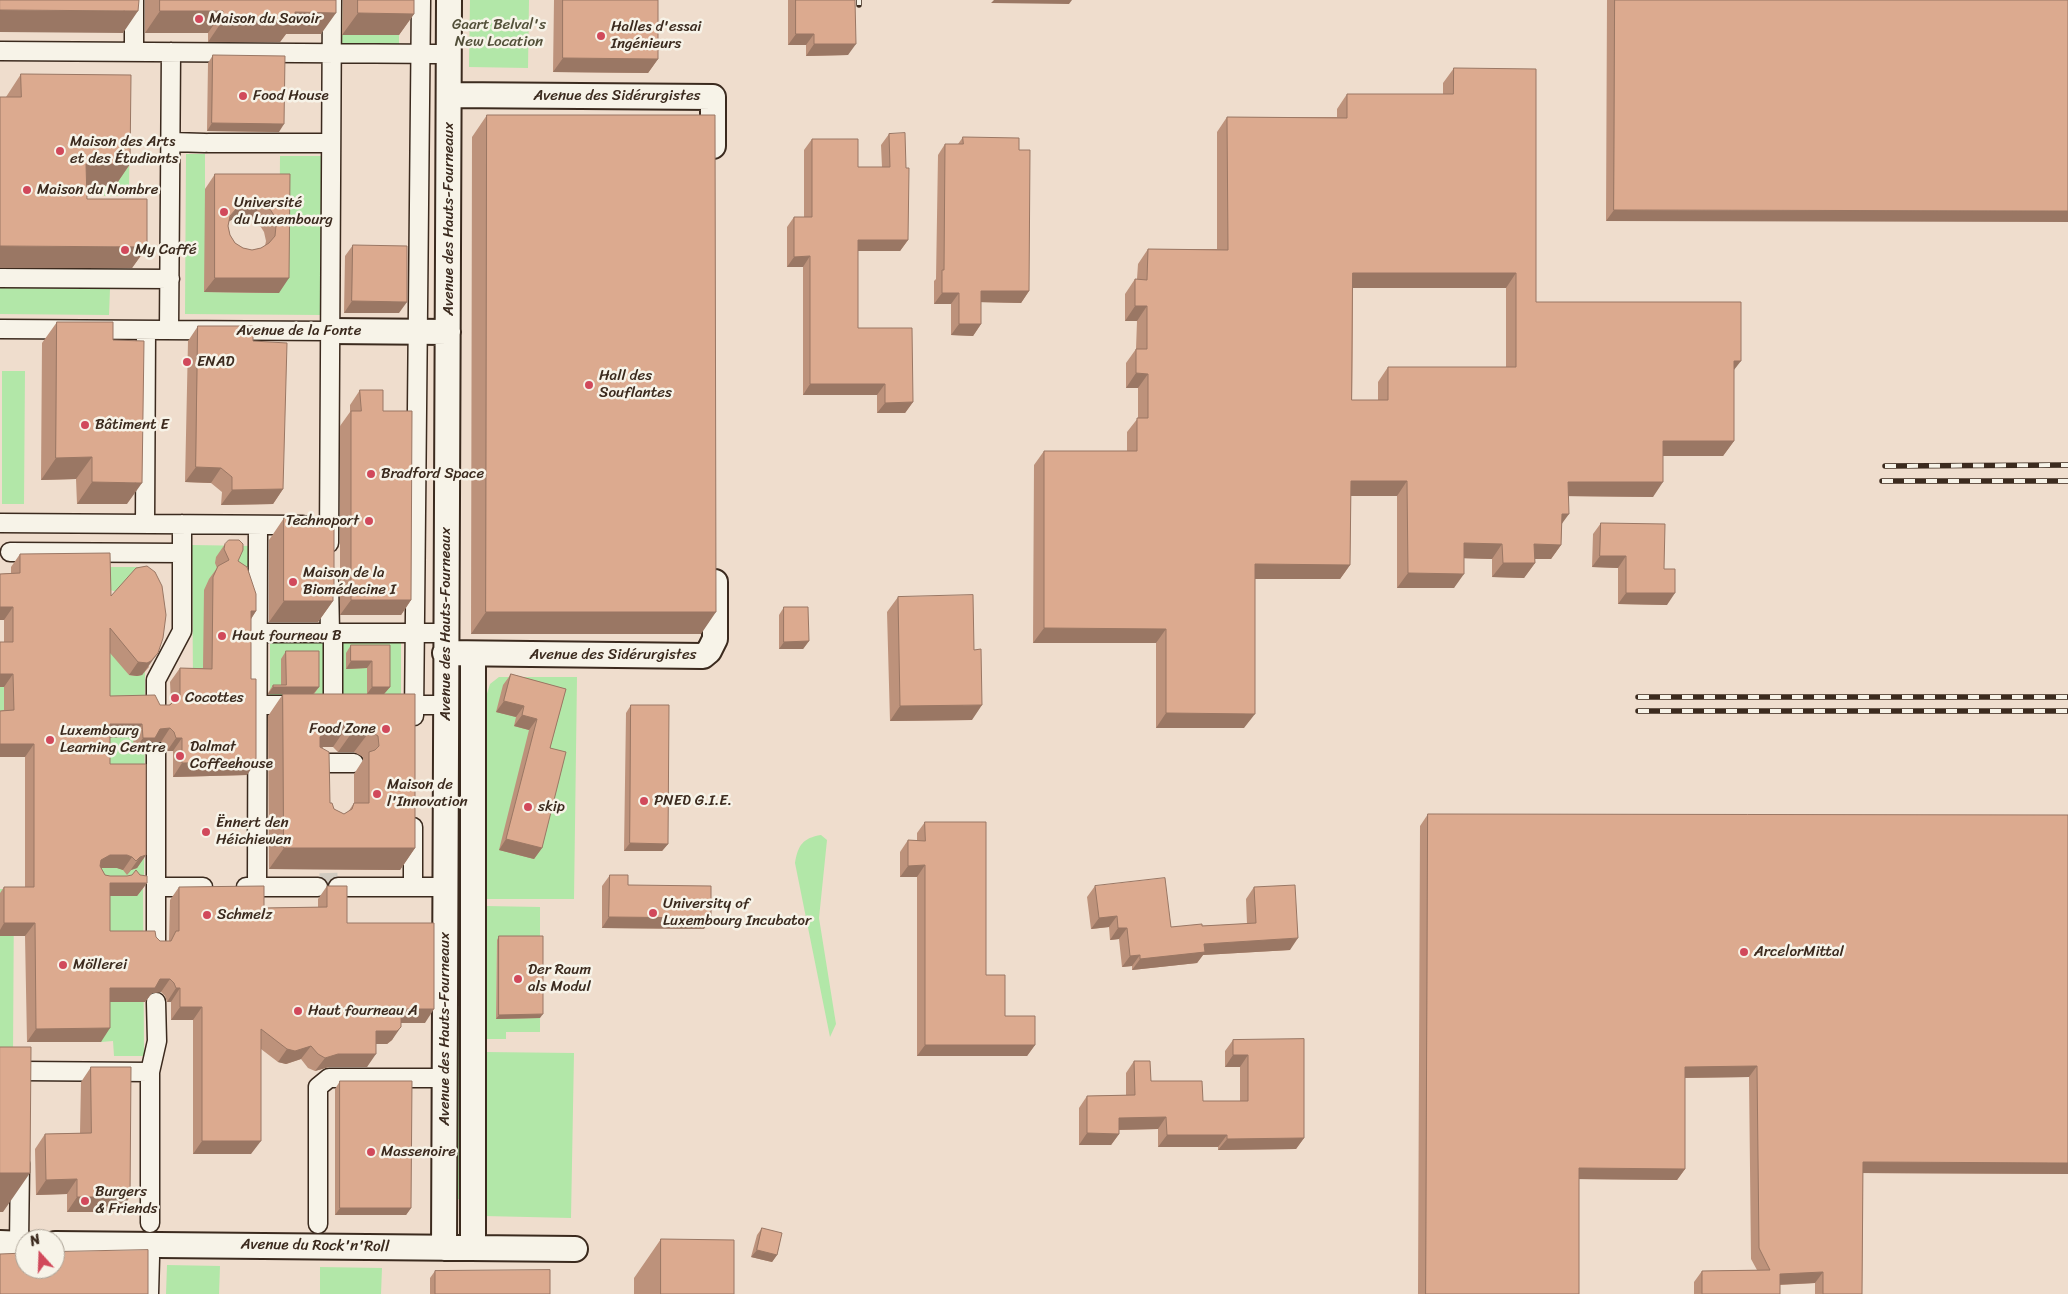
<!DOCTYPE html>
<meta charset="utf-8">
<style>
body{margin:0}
#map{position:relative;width:2068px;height:1294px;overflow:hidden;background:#f7f3e8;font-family:Sriracha,sans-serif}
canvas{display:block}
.north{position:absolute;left:15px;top:1229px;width:50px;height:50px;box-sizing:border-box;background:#f7f3e8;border:1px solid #aca397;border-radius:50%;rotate:340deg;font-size:14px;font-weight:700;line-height:20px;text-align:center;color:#3b2a1e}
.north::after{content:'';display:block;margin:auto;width:18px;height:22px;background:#d1495b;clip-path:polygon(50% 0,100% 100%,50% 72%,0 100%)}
</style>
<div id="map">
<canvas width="2068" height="1294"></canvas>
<div class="north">N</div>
</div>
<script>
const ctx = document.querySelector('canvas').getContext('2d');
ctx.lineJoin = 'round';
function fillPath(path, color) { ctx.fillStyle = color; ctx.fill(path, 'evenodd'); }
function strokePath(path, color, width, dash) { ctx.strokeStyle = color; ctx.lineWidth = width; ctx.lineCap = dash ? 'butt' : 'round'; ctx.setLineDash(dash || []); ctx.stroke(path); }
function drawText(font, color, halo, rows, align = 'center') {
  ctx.font = font + ' Sriracha,sans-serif'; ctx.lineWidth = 5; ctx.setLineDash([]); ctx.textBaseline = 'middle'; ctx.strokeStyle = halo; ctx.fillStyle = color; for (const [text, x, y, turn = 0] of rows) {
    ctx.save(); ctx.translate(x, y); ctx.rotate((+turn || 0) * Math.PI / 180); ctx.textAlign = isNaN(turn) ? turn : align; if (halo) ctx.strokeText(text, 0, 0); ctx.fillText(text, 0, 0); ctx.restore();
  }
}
fillPath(new Path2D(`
 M0,0H2068V1294H0ZM25,1239H55V1269H25Z`), '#efddcd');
fillPath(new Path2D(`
 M343,0H399V46H342Z
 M470,0H529L528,68L469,67Z
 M130,83L129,196H104V185Z
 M186,154H205V292L279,293L280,156H324L322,315L185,314Z
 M0,288L110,289L109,315L0,314Z
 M2,371H25L24,504H2Z
 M192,545L253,546V693L219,569L203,682H193Z
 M101,567H146L120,593L101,587Z
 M100,634L129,675L137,676L145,670L144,876H101Z
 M270,637L326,638V700H270Z
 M401,637V700H340L339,638Z
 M499,677H577L574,899H486V697L490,684Z
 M0,687H4V724H0Z
 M465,687L466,725H450L449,688Z
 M450,775H465V828H451Z
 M450,834H466L467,861H451Z
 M821,835L827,840L819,918L836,1024L830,1037L795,863C798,845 803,838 821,835Z
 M101,886H143L144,1056H114L113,1041L101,1042Z
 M0,889H14L13,1056H0Z
 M450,895H467L466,1199H451Z
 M486,906L540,907V940H497L496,1018H540V1032H506V1039H485Z
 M485,1052L574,1053L571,1218L484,1216Z
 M167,1265L220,1266L219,1294H166Z
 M320,1267L382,1268L381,1294H320Z`), '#b2e7a8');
strokePath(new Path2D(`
 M328,846L329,910`), '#d1cbc0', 18, [18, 9]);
const pedestrian = new Path2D(`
 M0,51L449,54
 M134,52V0
 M171,142L205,143
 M208,143H331
 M0,278L170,279
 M0,329L330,331
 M169,330L171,52
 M0,523L303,525
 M145,524L146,330
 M329,543L332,0
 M10,552L182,553
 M329,581L330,633
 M257,633H446
 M257,705H299
 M333,705V633
 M403,705H445
 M156,709V680L182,631V524
 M414,716L421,0
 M156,751V945
 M314,763H354
 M156,887H203
 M246,887H318
 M257,887L258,525
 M338,887H445
 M413,887V827
 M21,1071L150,1072
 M150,1223V1072L157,1041L156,1002
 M318,1224V1087L329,1078H444
 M19,1244L20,1163
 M149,1294L150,1258`);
const minor = new Path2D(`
 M449,95L713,97V146
 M330,331L448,332
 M445,653L703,656L709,651L715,639V582
 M0,1243L25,1244
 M55,1244L575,1249
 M444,1248L449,0
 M473,1248V654`);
strokePath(pedestrian, '#3b2a1e', 21);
strokePath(minor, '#3b2a1e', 28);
strokePath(pedestrian, '#f7f3e8', 18);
strokePath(minor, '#f7f3e8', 24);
const rail = new Path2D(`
 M859,5V0
 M1885,466L2068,465
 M1882,481H2068
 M1638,697H2068
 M1638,711H2068`);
strokePath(rail, '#3b2a1e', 5.5);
strokePath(rail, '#f7f3e8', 4, [11]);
fillPath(new Path2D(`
 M145,0H336L321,34H286L280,42H208V33H145Z
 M343,0H414V14L399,35H342Z
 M554,0H658V59L648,73L553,72Z
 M788,0H855L848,55L806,56V45H788Z
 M1607,0H2068L1606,221Z
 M213,55L279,132L207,131L208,63Z
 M1454,68L1536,302L1734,370V441L1723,456H1663L1653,497L1568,496L1562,524L1561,545L1551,559H1535V563L1524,578L1492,577V559L1464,558L1454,588H1397V496H1351L1350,565L1340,579H1255L1244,728H1156V643H1033L1034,465L1044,451H1127V432L1138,418V388H1126V363L1136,349L1137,321H1125V294L1135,279H1137L1138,264L1148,249H1217V132L1227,117H1337V109L1347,94H1443V83ZM1353,288H1506V367H1388L1378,382V400H1352Z
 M21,74L130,164L115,186L86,185L87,199L147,247L132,268L6,97Z
 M487,115L701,634H471L472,137Z
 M889,134L908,240L900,251H858V328L913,402L905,413H877V395H803V267H787V227L794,217H804V150L812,139L858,167H882L881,145Z
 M963,137L1019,150L1029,291L1021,303L981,302V324L973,336L951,335V304H934V281L936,279L938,155L945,144H958Z
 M215,174H290L279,293L204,292L205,189ZM242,217L251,219L259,224L264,232L266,241L265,246L261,248L252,250L243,248L235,243L230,235L228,226L229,221L233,219Z
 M353,245L399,313H344L345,256Z
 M57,322L113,340L127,504H77L76,479L41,480L42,343Z
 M198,326L253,341L283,489L273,504L221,505L222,492L211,483L185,482L188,341Z
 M360,390L383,411L411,600L401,615H340V426L350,412V405Z
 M284,518L334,593L333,595V601L318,622H269V540Z
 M1601,523L1664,569L1667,605L1618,604V568L1592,567L1593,534Z
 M225,544L238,561L256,611L251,619L247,775L173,777V751H167L165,745L161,742H152L145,751H134L133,737H110V764L146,855L137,868L131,870L127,875L123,870L117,868H101L105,875L110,876L147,883L137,896H110V931L156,937L160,941H169L170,900L179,887L264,908L318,907V899L327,886L347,923L425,1023H401L392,1040L387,1044H376L367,1067H329L315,1071L308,1068L301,1059L286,1064L278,1062L261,1049L251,1154H193V1020H171V1002H167L165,996L161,992L152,993L145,1002H110L101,1042H27L25,936H0V893L4,887H25V757H0V711L4,710V620H0V574L11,573V567L20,554L111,596L149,667L142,675L137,676L129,675L110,653V696L160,705H169L171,703L170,682L180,668H203L204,590L209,579L217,568L215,563L216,557Z
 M898,597L972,720L890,721L887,612Z
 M784,607L809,641L803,649H779V615Z
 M351,645H390V687L384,694L415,848L400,870L269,869L268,716L283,694H268V693L273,685H281V659L286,651L319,687L314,694H367V668L346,669V653ZM323,747H333L338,752H354L363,757V760L354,774V803L348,812L344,814L334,809L330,803L322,748Z
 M511,674L566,689L550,748L542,848L534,859L499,850L529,730L514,726L516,717L496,712L503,685Z
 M631,705L668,844L662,851H624L626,713Z
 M1428,814L2068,1174L1863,1173L1862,1294H1815V1283L1780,1285V1294H1694V1282L1702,1271L1757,1270L1751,1259L1749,1077L1685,1078V1169L1677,1180L1579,1179V1294H1418L1420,826Z
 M925,822L986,975L1005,1016L1035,1045L1027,1056H917V877H900V852L908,840H917V833Z
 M610,875L628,885L704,929L602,928V886Z
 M1095,886L1171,927L1247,924L1246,899L1254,887L1290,950L1203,955L1197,963L1132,970V966L1122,967L1119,939L1110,940L1109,927L1091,929L1087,897Z
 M499,936L540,1018L496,1019L497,940Z
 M1304,1039V1138L1296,1149L1218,1150V1147H1158V1129L1119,1130V1134L1111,1145H1079V1108L1087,1096L1126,1095V1073L1134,1061L1151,1081L1203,1101H1240V1067H1225V1051L1233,1040Z
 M91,1067L119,1212H67V1194L36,1195L35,1149L45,1134L80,1133L81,1082Z
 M340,1081L411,1208L406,1215H335V1089Z
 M762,1228L777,1255L772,1262L751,1257L757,1235Z
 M661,1239L734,1294H634V1278Z
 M435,1271L550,1294H430V1278Z`), '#bd927b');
fillPath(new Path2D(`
 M994,0H1072L1069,4L991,3Z
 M0,10L138,11L123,33L0,32Z
 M160,11H223L208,33H145Z
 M295,12L336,13L321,34H286L280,42H208L223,20Z
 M358,13L414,14L399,35H342Z
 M796,34H814L806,45H788Z
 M814,44H856L848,55L806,56Z
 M563,58L658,59L648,73L553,72Z
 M212,123L284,124L279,132L207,131Z
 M86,164H130L115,186L71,185Z
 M253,202L262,204L251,219L242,217L233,219L225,224L236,209L244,204Z
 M1614,210L2068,211V222L1606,221Z
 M858,240H908L900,251H850Z
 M0,246L147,247L132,268H0Z
 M810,256L803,267H787L794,257Z
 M1353,273H1516L1506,288H1343Z
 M215,278H289L279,293L204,292Z
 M981,291H1029L1021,303L974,302Z
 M942,293H959L951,304H934Z
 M352,301L407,302L399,313H344Z
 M1135,306H1147L1137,321H1125Z
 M959,324H981L973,336L951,335Z
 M1734,361H1741L1730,375Z
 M1136,373L1148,374L1138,388H1126Z
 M810,384H885L877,395H803Z
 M913,402L905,413H877L885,403Z
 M1663,441H1734L1723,456H1653Z
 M92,457L76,479L41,480L56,458Z
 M196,467L221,468L211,483L185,482Z
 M1351,481H1407L1397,496H1340Z
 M92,482L142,483L127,504H77Z
 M1568,482H1663L1653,497L1558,496Z
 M283,489L273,504L221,505L232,490Z
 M1562,514H1569L1558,529Z
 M1464,543L1502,544L1492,559L1454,558Z
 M1534,544L1561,545L1551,559H1524Z
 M1600,556H1626L1618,568L1592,567Z
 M1503,563H1535L1524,578L1492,577Z
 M1255,564L1350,565L1340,579H1245Z
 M1408,573L1464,574L1454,588H1397Z
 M334,593L329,601H333L318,622H269L284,601Z
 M1626,593H1675L1667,605L1618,604Z
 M351,600H411L401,615H340Z
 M0,607H13L4,620H0Z
 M251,611H256L247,625Z
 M486,612H716L701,634H471Z
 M1044,628L1166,629L1156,643H1033Z
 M809,641L803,649H779L784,642Z
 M158,653L142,675L137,676L129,675L138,662Z
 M351,661H372L367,668L346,669Z
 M0,674H13L4,687H0Z
 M273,687H319L313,694H268Z
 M372,687H390L384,694H367Z
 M504,701L524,706L516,717L496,712Z
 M982,705L972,720L890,721L900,706Z
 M1166,713L1255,714L1244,728H1156Z
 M522,715L537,719L529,730L514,726Z
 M110,724H142L133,737L100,738Z
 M338,725H348L333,747H323L318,752L320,737L324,732Z
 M170,728L161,742H152L145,751H134L143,738L160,729Z
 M353,731H370L354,752H338Z
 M176,738H182L173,751H167Z
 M0,744H34L25,757H0Z
 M256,762L247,775L173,777L182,763Z
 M506,839L542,848L534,859L499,850Z
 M630,843L668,844L662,851H624Z
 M284,848H415L400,870L269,869Z
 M110,855H127L132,857L123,870L117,868H101L92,873L101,860Z
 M146,855L137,868L131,870L127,875L140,857Z
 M925,865L917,877H900L908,866Z
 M110,883H147L137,896H101Z
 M1117,916L1109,927L1091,929L1099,918Z
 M609,917L711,918L704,929L602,928Z
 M4,923H35L25,936H0V930Z
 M1118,928H1127L1119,939L1110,940Z
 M1298,938L1290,950L1203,955L1197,963L1132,970L1140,959L1204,944Z
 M1140,955L1132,966L1122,967L1130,956Z
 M160,979H170L161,992L152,993L145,1002H101L110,988Z
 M176,988H180L171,1002H167Z
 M180,1007H202L193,1020H171Z
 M401,1009H434L425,1023H392Z
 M543,1014L540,1018L496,1019L499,1015Z
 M401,1027L392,1040L387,1044H367L376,1031Z
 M110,1028L101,1042H27L36,1029Z
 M925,1045H1035L1027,1056H917Z
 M311,1046L301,1059L286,1064L278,1062L287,1049Z
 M338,1054H376L367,1067H329L315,1071L325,1058Z
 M1233,1055H1248L1240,1067H1225Z
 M1757,1066L1749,1077L1677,1078L1685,1067Z
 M1166,1117L1158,1129L1111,1130L1119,1118Z
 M1087,1133L1119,1134L1111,1145H1079Z
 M1167,1135H1227L1218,1147H1158Z
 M1304,1138L1296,1149L1218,1150L1227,1139Z
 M202,1141H261L251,1154H193Z
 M1863,1162L2068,1163V1174L1855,1173Z
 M1579,1168L1685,1169L1677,1180L1571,1179Z
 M0,1173H30L3,1212H0Z
 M77,1179L67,1194L36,1195L46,1180Z
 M77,1197H130L119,1212H67Z
 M340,1208H411L406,1215H335Z
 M757,1250L777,1255L772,1262L751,1257Z
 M1823,1272L1815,1283L1772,1285L1780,1274Z`), '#9a7764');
const building = new Path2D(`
 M0,0H139L138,11L0,10Z
 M160,0H336V13L295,12V21L223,20V11H160Z
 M358,0H414V14L358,13Z
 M563,0H658V59L563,58Z
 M796,0H855L856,44H814V34H796Z
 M1615,0H2068V211L1614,210Z
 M213,55L285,56L284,124L212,123Z
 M1454,68L1536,69V302H1741V361H1734V441H1663V482H1568L1569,514H1562L1561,545L1534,544L1535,563H1503L1502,544L1464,543V574L1408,573L1407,481H1351L1350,565L1255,564V714L1166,713V629L1044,628V451H1137V418H1148V374L1136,373V349H1147V306H1135V279L1147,280L1148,249L1228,250L1227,117L1347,118V94H1453ZM1353,273H1516V367H1388V400H1352Z
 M21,74L131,75L130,164H86L87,199H147V247L0,246V97H21Z
 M487,115H715L716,612H486Z
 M905,133L906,168H909L908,240H858V328H912L913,402L885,403V384H810V256L794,257V217H812V139H858V167H890L889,134Z
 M963,137L1019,138V150H1030L1029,291H981V324H959V293H942V270H944L945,144H963Z
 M215,174H290L289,278H215ZM253,202L262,204L270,209L275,217L276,226L275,236L269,243L261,248L252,250L243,248L235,243L230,235L228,226L230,216L236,209L244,204Z
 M353,245L407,246V302L352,301Z
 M57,322H113V340L144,341L142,483L92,482V457L56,458Z
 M198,326H253V341L287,343L283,489L232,490V477L221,468L196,467Z
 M360,390H383V411H412L411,600H351V411H361Z
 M284,518H334V593H333V601H284Z
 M1601,523L1665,524L1664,569H1675V593H1626V556H1600Z
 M229,540H239L243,544V550L238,561L247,567L256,594V611H251V679H256V762L182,763V738H176L174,732L170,728L160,729L155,738H143L142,724H110V764H146V855L140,857L136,861L132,857L127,855H110L101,860L100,866L105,875L110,876H127L132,875L136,870L140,875L147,876V883H110V931H155L156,937L160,941H171L176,931H179V887L264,886V908L327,907V886H347V923H434V1009H401V1027L397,1031H376V1054H338L325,1058L318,1054L311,1046L295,1051L287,1049L261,1029V1141H202V1007H180V988H176L174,983L170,979H160L155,988H110V1028L36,1029L35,923H4V887H34V744H0V711L14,710L13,674H0V642H13V607H0V574L20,573V554L110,553L111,596L136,568L147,566L155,572L162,586L166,615L163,638L158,653L151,661L147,663L138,662L110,628V696L155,695L160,705H170L174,701L176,695H180V668L212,669L213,577L218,566L229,560L224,549L225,544Z
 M973,595L974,650L981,649L982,705L900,706L898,597Z
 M784,607H808L809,641L784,642Z
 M351,645H390V687H372V661H351Z
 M286,651H319V687H273V685H286Z
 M511,674L566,689L550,748L566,752L542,848L506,839L537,719L522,715L524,706L504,701Z
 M283,694H415V848H284ZM338,725H348L353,731H370L378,736L379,746L375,750L369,752V803H354L352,809L344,814L334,809L332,803H330L329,752L320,747V737L324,732L333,731Z
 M631,705H669L668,844L630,843Z
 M1428,814L2068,815V1163L1863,1162L1862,1294H1823V1272L1780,1274V1294H1702V1271L1770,1270L1759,1248L1757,1066L1685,1067V1169L1579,1168V1294H1426Z
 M925,822H986V975H1005V1016H1035V1045H925V865L908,866V840L925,841Z
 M610,875H628V885L711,886V918L609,917Z
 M1165,878L1171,927L1202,924V926L1256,923L1254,887L1295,885L1298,938L1204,944L1205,952L1140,959V955L1130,956L1127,928H1118L1117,916L1099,918L1095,886Z
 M499,936H543V1014L499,1015Z
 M1304,1039V1138L1227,1139V1135H1167L1166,1117L1119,1118V1134L1087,1133V1096L1135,1095L1134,1061H1150L1151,1081H1202L1203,1101H1248V1055H1233V1040Z
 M0,1047H31L30,1173H0Z
 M91,1067H131L130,1197H77V1179L46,1180L45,1134L91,1133Z
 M340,1081H412L411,1208H340Z
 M762,1228L782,1233L777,1255L757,1250Z
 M661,1239L734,1240V1294H661Z
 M148,1250V1294H0V1254L25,1253V1269H55V1252Z
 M550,1270V1294H435V1271Z`);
fillPath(building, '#dcaa8f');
strokePath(building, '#9a7764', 1);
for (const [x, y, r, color] of [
 [199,19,5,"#d1495b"],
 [601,36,5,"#d1495b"],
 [243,96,5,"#d1495b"],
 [60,151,5,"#d1495b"],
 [27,190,5,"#d1495b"],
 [224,212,5,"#d1495b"],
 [125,250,5,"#d1495b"],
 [187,362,5,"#d1495b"],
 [589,385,5,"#d1495b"],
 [85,425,5,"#d1495b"],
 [371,474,5,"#d1495b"],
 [369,521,5,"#d1495b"],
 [293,582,5,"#d1495b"],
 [222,636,5,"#d1495b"],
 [175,698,5,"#d1495b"],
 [386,729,5,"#d1495b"],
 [50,740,5,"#d1495b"],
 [180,756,5,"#d1495b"],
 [377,794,5,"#d1495b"],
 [644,801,5,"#d1495b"],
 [528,807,5,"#d1495b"],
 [206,832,5,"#d1495b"],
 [653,913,5,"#d1495b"],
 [207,915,5,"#d1495b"],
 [1744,952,5,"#d1495b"],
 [63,965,5,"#d1495b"],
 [518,979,5,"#d1495b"],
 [298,1011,5,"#d1495b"],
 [371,1152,5,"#d1495b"],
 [85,1201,5,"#d1495b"]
]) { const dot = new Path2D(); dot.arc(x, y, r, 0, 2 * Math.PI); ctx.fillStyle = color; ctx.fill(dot); strokePath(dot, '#f7f3e8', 2); }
drawText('15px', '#3b2a1e', '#f7f3e8', [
 ["Maison du Savoir",209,19],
 ["Halles d'essai",611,27],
 ["Ingénieurs",611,44],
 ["Food House",253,96],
 ["Maison des Arts",70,142],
 ["et des Étudiants",70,159],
 ["Maison du Nombre",37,190],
 ["Université",234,203],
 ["du Luxembourg",234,220],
 ["My Caffé",135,250],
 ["ENAD",197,362],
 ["Hall des",599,376],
 ["Souflantes",599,393],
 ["Bâtiment E",95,425],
 ["Bradford Space",381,474],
 ["Technoport",359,521,"right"],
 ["Maison de la",303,573],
 ["Biomédecine I",303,590],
 ["Haut fourneau B",232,636],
 ["Cocottes",185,698],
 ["Food Zone",376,729,"right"],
 ["Luxembourg",60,731],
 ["Learning Centre",60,748],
 ["Dalmat",190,747],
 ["Coffeehouse",190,764],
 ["Maison de",387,785],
 ["l'Innovation",387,802],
 ["PNED G.I.E.",654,801],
 ["skip",538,807],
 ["Ënnert den",216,823],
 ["Héichiewen",216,840],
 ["University of",663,904],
 ["Luxembourg Incubator",663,921],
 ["Schmelz",217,915],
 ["ArcelorMittal",1754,952],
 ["Möllerei",73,965],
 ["Der Raum",528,970],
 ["als Modul",528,987],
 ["Haut fourneau A",308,1011],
 ["Massenoire",381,1152],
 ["Burgers",95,1192],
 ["& Friends",95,1209]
], 'left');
drawText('15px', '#53503a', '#f7f3e8', [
 ["Gaart Belval's",499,25],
 ["New Location",499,42]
]);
drawText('15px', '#3b2a1e', '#f7f3e8', [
 ["Avenue des Sidérurgistes",617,96],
 ["Avenue des Hauts-Fourneaux",449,219,-90],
 ["Avenue de la Fonte",299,331],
 ["Avenue des Hauts-Fourneaux",446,624,-90],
 ["Avenue des Sidérurgistes",613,655],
 ["Avenue des Hauts-Fourneaux",445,1029,-90],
 ["Avenue du Rock'n'Roll",315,1246,1]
]);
</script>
